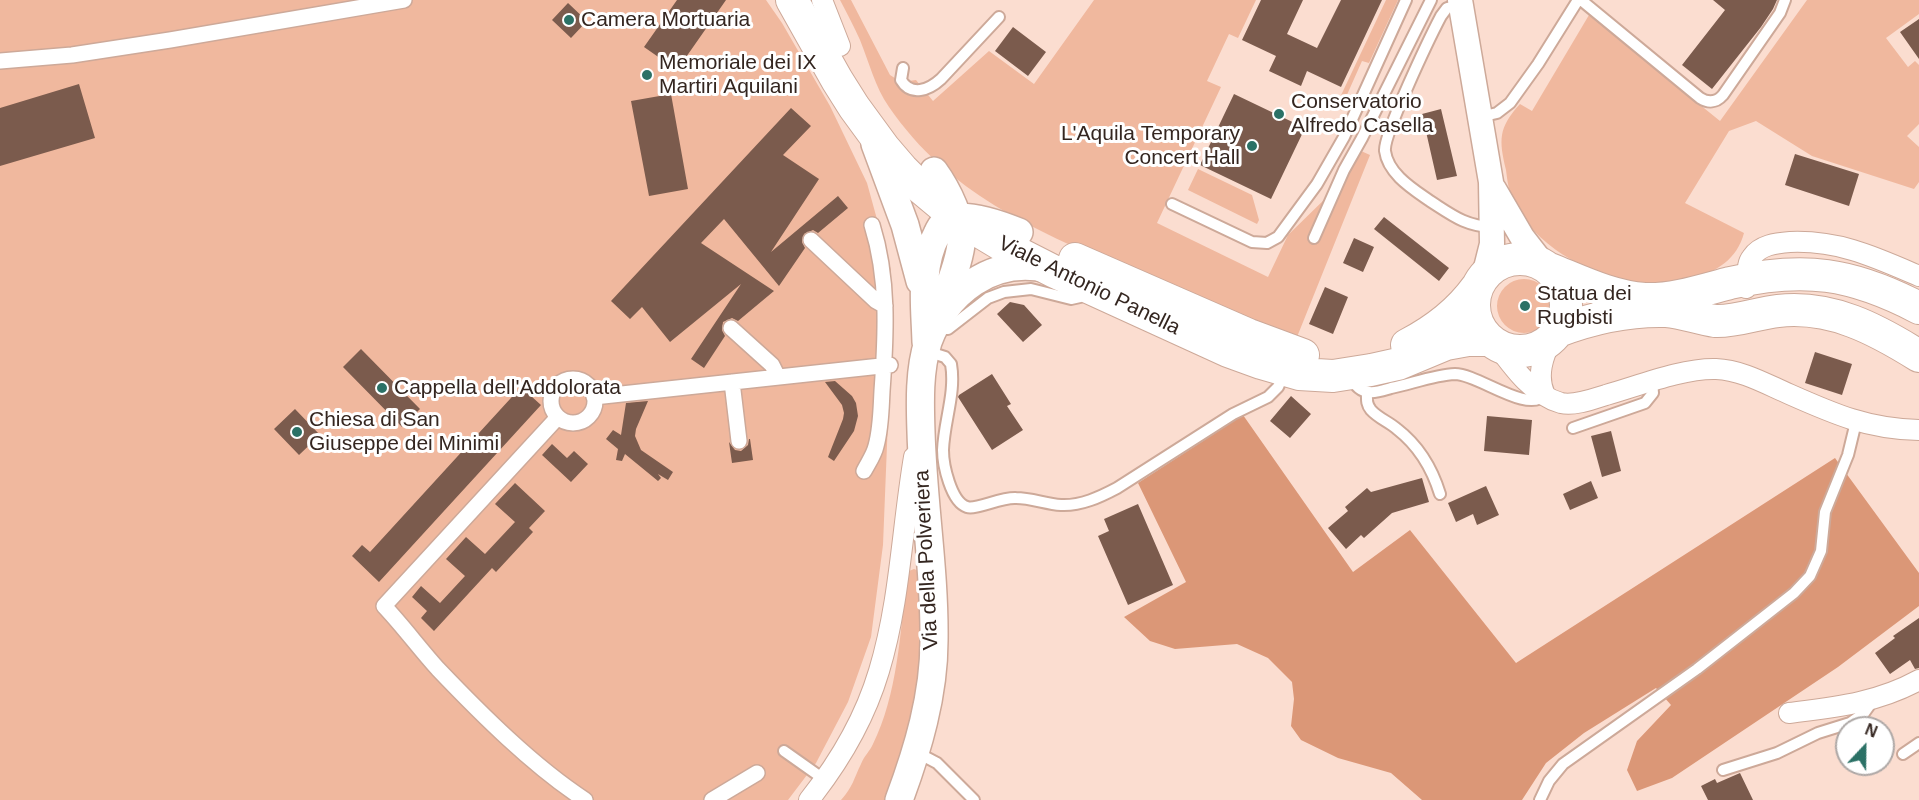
<!DOCTYPE html>
<style>
body{margin:0}
#map{position:relative;width:1919px;height:800px;overflow:hidden;background:#fbddd0;font-family:Arial,sans-serif}
canvas{display:block}
.north{position:absolute;left:1835px;top:716px;width:60px;height:60px;box-sizing:border-box;background:#fff;border:2px solid #aea8a6;border-radius:50%;rotate:22deg;font-size:16px;font-weight:700;line-height:24px;text-align:center;color:#342620}
.north::after{content:'';display:block;margin:auto;width:21px;height:27px;background:#2b7166;clip-path:polygon(50% 0,100% 100%,50% 72%,0 100%)}
</style>
<div id="map">
<canvas width="1919" height="800"></canvas>
<div class="north">N</div>
</div>
<script>
const ctx = document.querySelector('canvas').getContext('2d');
ctx.lineJoin = 'round';
function fillPath(path, color) { ctx.fillStyle = color; ctx.fill(path, 'evenodd'); }
function strokePath(path, color, width, dash) { ctx.strokeStyle = color; ctx.lineWidth = width; ctx.lineCap = dash ? 'butt' : 'round'; ctx.setLineDash(dash || []); ctx.stroke(path); }
function drawText(font, color, halo, rows, align = 'center') {
  ctx.font = font + ' Arial,sans-serif'; ctx.lineWidth = 6; ctx.setLineDash([]); ctx.textBaseline = 'middle'; ctx.strokeStyle = halo; ctx.fillStyle = color; for (const [text, x, y, turn = 0] of rows) {
    ctx.save(); ctx.translate(x, y); ctx.rotate((+turn || 0) * Math.PI / 180); ctx.textAlign = isNaN(turn) ? turn : align; if (halo) ctx.strokeText(text, 0, 0); ctx.fillText(text, 0, 0); ctx.restore();
  }
}
fillPath(new Path2D(`
 M0,0H766L782,23L830,106L867,183L891,270V345L883,545L871,637L848,702L816,763L788,800H0Z
 M840,0H851L890,75L901,82L916,80L933,101L989,51L1034,84L1094,0H1256L1238,38L1229,34L1207,81L1221,87L1157,223L1268,277L1288,235L1330,194L1352,147L1370,155L1295,342C1237,319 1181,294 1124,269C1032,228 949,194 889,107C875,87 869,62 860,40C854,27 847,13 840,0Z
 M1386,0H1398L1369,63L1362,61L1346,97L1351,99L1344,111L1335,108Z
 M1807,0H1919V14L1886,38L1908,67L1915,61L1919,65V124L1907,136L1919,147V182L1914,189L1812,156L1756,121L1729,131L1685,203L1744,233C1737,259 1717,272 1692,278C1679,281 1665,286 1652,287C1642,288 1630,282 1621,280C1576,268 1527,239 1510,193C1508,186 1507,178 1506,170C1499,140 1498,128 1520,104L1532,111L1589,15L1720,121Z
 M1198,169L1252,195L1259,220L1257,224L1188,190Z
 M1497 306a27 27 0 1 1 54 0a27 27 0 1 1-54 0Z
 M914,569L919,571L923,638L915,708L887,800H841C853,787 854,778 861,764C864,756 870,751 873,744C897,696 901,631 906,579L909,571Z`), '#f0b89e');
fillPath(new Path2D(`
 M1243,415L1353,572L1410,530L1516,663L1835,458L1919,573V606L1838,667L1672,778L1637,791L1627,770L1637,741L1671,705L1656,688L1584,733L1546,763L1522,800H1422L1391,773L1338,758L1301,740L1291,726L1294,699L1292,682L1268,658L1237,644L1175,649L1150,641L1124,617L1186,582L1138,483Z`), '#db9777');
fillPath(new Path2D(`
 M677,0H726L677,70L644,47Z
 M1261,0H1303L1287,34L1317,48L1341,0H1382L1341,87L1307,71L1301,86L1269,71L1276,56L1242,40Z
 M1713,0H1777L1773,9L1761,27L1712,89L1682,65L1725,10Z
 M568,3L587,21L571,38L552,20Z
 M1919,19V59L1900,32Z
 M1013,27L1046,52L1028,76L995,51Z
 M79,84L95,138L0,166V108Z
 M671,94L688,189L649,196L631,101Z
 M1234,94L1305,128L1271,199L1200,165Z
 M791,108L811,126L783,155L819,179L771,252L838,196L848,208L818,233L813,230L804,234L802,242L805,248L779,286L724,219L701,243L774,291L738,321L732,318L723,322L722,330L725,336L704,368L691,359L741,284L670,342L642,307L630,319L611,301Z
 M1441,109L1457,176L1437,180L1422,114Z
 M1795,154L1859,174L1849,206L1785,185Z
 M1384,217L1449,268L1439,281L1374,229Z
 M1354,238L1374,247L1363,272L1343,263Z
 M1325,287L1348,297L1333,334L1309,324Z
 M1010,302L1024,305L1042,325L1023,342L997,314Z
 M361,349L420,409L402,427L343,367Z
 M1815,352L1852,364L1842,395L1805,383Z
 M992,374L1011,404L1007,406L1023,430L992,450L958,397L959,395Z
 M835,381L852,396L856,403L858,416L854,431L834,461L828,457L843,419L844,413L842,405L825,382Z
 M521,387L541,405L379,582L352,556L362,545L370,552Z
 M1291,396L1311,414L1290,438L1270,421Z
 M648,401L636,429L635,436L641,450L673,472L668,480L658,474L661,478L658,481L625,454L622,461L616,460L618,449L606,439L613,430L621,435L626,403Z
 M295,409L320,435L299,455L274,429Z
 M1487,416L1532,420L1529,455L1484,451Z
 M1611,431L1621,471L1602,477L1591,436Z
 M749,439H750L753,460L732,463L729,442L735,450L741,451L748,445Z
 M552,444L567,458L574,451L588,464L571,482L542,455Z
 M1422,478L1429,502L1392,513L1364,538L1361,535L1346,549L1328,528L1348,511L1345,507L1367,488L1371,492Z
 M1591,481L1598,498L1570,510L1563,494Z
 M515,483L545,511L529,528L533,532L496,572L492,568L434,631L421,618L427,611L412,597L421,586L440,603L465,576L446,559L466,537L485,554L515,522L495,504Z
 M1486,486L1499,515L1477,525L1473,514L1456,522L1448,503Z
 M1138,504L1173,585L1128,605L1098,536L1109,531L1104,519Z
 M1919,618V668L1915,669L1910,660L1890,674L1875,653L1895,638L1893,636Z
 M1740,773L1753,800H1708L1701,786L1715,779L1717,783Z`), '#7b5b4d');
const service = new Path2D(`
 M1581,0L1700,98C1708,103 1716,103 1723,95L1780,13L1785,0
 M1460,5L1447,8L1441,16C1430,37 1383,135 1385,151C1388,174 1413,189 1430,201C1452,215 1465,226 1492,227
 M903,68L901,80C911,97 929,90 941,79L999,17
 M1480,117L1497,113L1510,103L1538,64L1578,0
 M1172,204L1252,242L1267,243L1278,237L1317,184L1344,137L1406,0
 M1314,238L1344,170L1362,138L1431,0
 M937,329H948L988,298L1004,292L1031,289L1071,299L1080,297L1086,290
 M926,351L945,357L951,364C956,393 944,421 943,450C943,465 951,502 967,507C976,510 1001,497 1016,498C1031,498 1046,504 1061,505C1081,506 1100,497 1117,488L1233,414L1268,397L1278,387L1285,372
 M1352,378C1355,386 1360,391 1369,392C1376,393 1384,390 1391,388C1411,384 1434,375 1455,374C1478,374 1527,414 1545,395
 M1367,392C1367,399 1366,404 1371,410C1378,418 1389,422 1397,429C1419,446 1432,468 1440,494
 M1573,428L1645,403L1653,393L1652,382
 M784,751L825,780
 M916,752L937,763L974,800
 M1903,754L1919,743
 M1723,770L1777,753L1818,733L1850,723L1864,713L1874,699
 M1540,800L1549,781L1563,764L1697,669L1794,593L1810,576L1821,551L1825,512L1848,455L1856,422`);
const pedestrian = new Path2D(`
 M0,61L72,55L170,40L404,0
 M811,240L876,301L885,306
 M731,328L772,365L778,377
 M551 401a22 22 0 1 1 44 0a22 22 0 1 1-44 0Z
 M732,382L739,441
 M594,397L890,365
 M558,417L384,606C403,626 419,648 438,669C481,714 533,766 585,800
 M864,471C868,463 874,455 876,446C881,428 881,409 882,391C886,335 889,279 872,225
 M712,800L757,773`);
const minor = new Path2D(`
 M822,0L840,46
 M1746,288C1751,278 1744,267 1752,257C1760,245 1776,243 1790,242C1839,240 1875,257 1919,276
 M1495,343C1512,366 1532,395 1561,403C1575,406 1593,399 1606,395C1638,386 1683,368 1716,369C1742,370 1766,384 1789,394C1834,414 1868,429 1919,430
 M1545,395C1536,376 1543,356 1552,338
 M1789,713C1836,707 1877,703 1919,680
 M809,800C840,761 865,718 879,671C900,602 902,528 914,457`);
const tertiary = new Path2D(`
 M1460,0L1491,182L1492,244L1484,276
 M1494,189L1522,237L1543,264`);
const secondary = new Path2D(`
 M875,144L905,225L920,281
 M934,171C947,189 964,222 961,245C958,266 949,288 941,307
 M926,342C925,306 919,267 937,234C940,227 944,220 952,218C971,214 1002,225 1019,232
 M899,800C918,749 934,695 934,641C935,571 923,502 921,432C920,403 919,370 928,342C937,317 953,296 974,282C997,267 1022,263 1048,269`);
const primary = new Path2D(`
 M792,0L837,80L854,107L884,148L902,169L921,188L957,218L1002,245L1055,272L1228,351L1261,363L1299,374L1333,376L1371,370L1398,364L1446,344L1468,340H1490
 M1474 305a46 46 0 1 1 92 0a46 46 0 1 1-92 0Z
 M1075,259L1249,335L1303,355
 M1550,269C1580,281 1612,297 1645,299C1673,300 1703,290 1730,283C1804,266 1852,273 1919,308
 M1558,331C1592,318 1629,310 1666,311C1683,312 1699,319 1715,321C1736,322 1758,313 1778,311C1831,305 1876,329 1919,356
 M1407,345C1434,331 1459,312 1477,287`);
strokePath(service, '#cda999', 14);
strokePath(pedestrian, '#cda999', 18);
strokePath(minor, '#cda999', 22);
strokePath(tertiary, '#cda999', 27);
strokePath(secondary, '#cda999', 30);
strokePath(primary, '#cda999', 34);
strokePath(service, '#fff', 10);
strokePath(pedestrian, '#fff', 15);
strokePath(minor, '#fff', 20);
strokePath(tertiary, '#fff', 24);
strokePath(secondary, '#fff', 27);
strokePath(primary, '#fff', 32);
for (const [x, y, r, color] of [
 [569,20,6,"#2b7166"],
 [647,75,6,"#2b7166"],
 [1279,114,6,"#2b7166"],
 [1252,146,6,"#2b7166"],
 [1525,306,6,"#2b7166"],
 [382,388,6,"#2b7166"],
 [297,432,6,"#2b7166"]
]) { const dot = new Path2D(); dot.arc(x, y, r, 0, 2 * Math.PI); ctx.fillStyle = color; ctx.fill(dot); strokePath(dot, '#fff', 2); }
drawText('21px', '#342620', '#fff', [
 ["Camera Mortuaria",581,20],
 ["Memoriale dei IX",659,63],
 ["Martiri Aquilani",659,87],
 ["Conservatorio",1291,102],
 ["Alfredo Casella",1291,126],
 ["L'Aquila Temporary",1240,134,"right"],
 ["Concert Hall",1240,158,"right"],
 ["Statua dei",1537,294],
 ["Rugbisti",1537,318],
 ["Cappella dell'Addolorata",394,388],
 ["Chiesa di San",309,420],
 ["Giuseppe dei Minimi",309,444]
], 'left');
drawText('21px', '#342620', '#fff', [
 ["Viale Antonio Panella",1089,286,26],
 ["Via della Polveriera",927,560,-93]
]);
</script>
